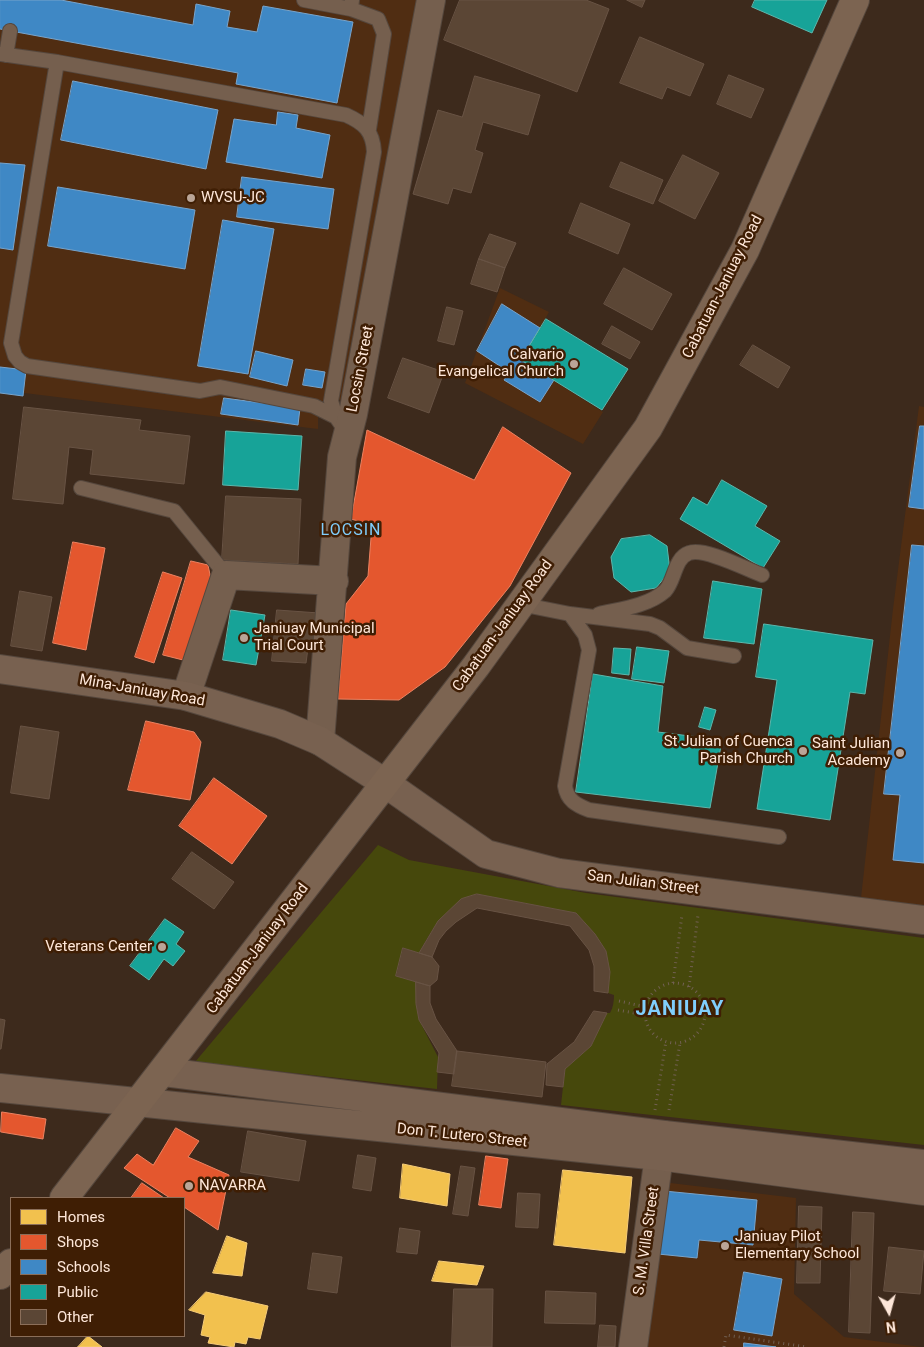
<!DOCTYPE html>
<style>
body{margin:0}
#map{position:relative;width:924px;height:1347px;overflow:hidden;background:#3d2a1c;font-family:Roboto,sans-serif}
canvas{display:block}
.legend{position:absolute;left:10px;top:1197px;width:175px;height:140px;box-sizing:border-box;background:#3f1e04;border:1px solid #8b6e59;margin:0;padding:6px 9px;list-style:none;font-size:15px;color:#fee7d9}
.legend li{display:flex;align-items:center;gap:10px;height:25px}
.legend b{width:25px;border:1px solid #8b6e59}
.north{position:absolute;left:864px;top:1287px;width:50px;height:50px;-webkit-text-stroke:4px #3f1e04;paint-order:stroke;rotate:173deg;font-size:14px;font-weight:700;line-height:20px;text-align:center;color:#fee7d9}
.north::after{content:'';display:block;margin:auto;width:18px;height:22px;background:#fee7d9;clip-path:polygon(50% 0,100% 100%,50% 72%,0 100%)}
</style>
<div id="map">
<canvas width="924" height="1347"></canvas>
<ul class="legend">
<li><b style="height:14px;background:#f2c14e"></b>Homes</li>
<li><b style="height:14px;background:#e4572e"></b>Shops</li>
<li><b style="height:14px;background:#3f88c5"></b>Schools</li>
<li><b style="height:14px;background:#17a398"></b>Public</li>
<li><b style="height:14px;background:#5b4635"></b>Other</li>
</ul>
<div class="north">N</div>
</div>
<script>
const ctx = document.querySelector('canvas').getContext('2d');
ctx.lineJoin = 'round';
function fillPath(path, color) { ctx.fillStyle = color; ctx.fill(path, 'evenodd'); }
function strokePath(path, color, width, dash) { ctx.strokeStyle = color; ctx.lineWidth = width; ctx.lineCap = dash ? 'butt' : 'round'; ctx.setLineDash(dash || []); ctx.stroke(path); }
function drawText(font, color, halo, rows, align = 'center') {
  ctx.font = font + ' Roboto,sans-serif'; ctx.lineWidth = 5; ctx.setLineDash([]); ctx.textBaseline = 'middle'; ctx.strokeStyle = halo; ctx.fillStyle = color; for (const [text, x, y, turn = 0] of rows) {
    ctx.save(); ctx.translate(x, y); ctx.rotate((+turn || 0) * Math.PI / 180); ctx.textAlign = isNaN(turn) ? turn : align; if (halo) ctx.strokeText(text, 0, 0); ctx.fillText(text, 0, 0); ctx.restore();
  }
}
fillPath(new Path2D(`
 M0,0H421L344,399L318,403V429L0,390Z
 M500,288L549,312L521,360L603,412L583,444L465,383Z
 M919,406L924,407V906L861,898L893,609Z
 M662,1182L796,1198L794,1294L844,1337L921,1347H643Z`), '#502d12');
fillPath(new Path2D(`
 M378,845L409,860L586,893L924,938V1145L561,1105L565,1069L591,1046L607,1013H610C613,1008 614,1001 614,995L608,993L610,972L606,951L595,934L576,913L477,894C448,904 433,927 419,953L403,948L396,976L416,982V1004L419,1020L438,1057L437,1089L195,1062Z`), '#46480c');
const homes = new Path2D(`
 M403,1164L450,1174L447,1206L400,1198Z
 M563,1170L632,1177L625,1253L554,1245Z
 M227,1236L247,1243L242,1276L213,1273Z
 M439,1261L484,1266L477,1285L432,1281Z
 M206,1292L268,1306L260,1339L248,1337L246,1344L235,1342L234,1347L208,1343L210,1337L201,1335L205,1315L189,1310Z
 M88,1336L102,1347H78Z`);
fillPath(homes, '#f2c14e');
strokePath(homes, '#f6cc78', 1);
const shops = new Path2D(`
 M503,427L571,473L510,586L445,667L399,700L338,699L346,604L368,576L372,525L351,519L367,430L474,480Z
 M73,542L105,548L86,650L53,643Z
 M191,561L208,565L213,589L191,662L163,655Z
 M163,572L182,578L154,663L135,657Z
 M146,721L194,732L201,742L190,800L128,790Z
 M214,778L267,816L232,864L179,826Z
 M2,1112L46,1119L43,1139L1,1132Z
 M176,1128L199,1141L188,1157L229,1175L218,1230L184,1207V1198H170L124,1168L137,1154L153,1165Z
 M486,1156L508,1159L501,1208L479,1205Z
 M142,1183L164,1198H131Z`);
fillPath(shops, '#e4572e');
strokePath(shops, '#ec8261', 1);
const schools = new Path2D(`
 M0,0H61L193,25L196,4L230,11L227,27L257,32L263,6L353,22L337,103L236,84L238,73L0,29Z
 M73,81L218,110L206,169L61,140Z
 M278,112L298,115L296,128L330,135L322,178L226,162L234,119L276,125Z
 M0,163L25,165L13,250L0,248Z
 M242,177L334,189L328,229L237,217Z
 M58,187L195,210L185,269L48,246Z
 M223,220L274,229L248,374L198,366Z
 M502,304L540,328L521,360L554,380L540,402L504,380L509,372L477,351Z
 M256,351L293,360L287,386L250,377Z
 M0,367L26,370L23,396L0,393Z
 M306,369L325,372L322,388L303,385Z
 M224,398L300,408L298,425L221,414Z
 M920,426H924V509L909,507Z
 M912,545L924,546V863L893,860L900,795L884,794Z
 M664,1191L757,1200L753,1245L699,1240L697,1258L658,1254Z
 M744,1272L782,1279L772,1336L734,1330Z
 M744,1343L776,1347H744Z`);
fillPath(schools, '#3f88c5');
strokePath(schools, '#78a4cb', 1);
const public = new Path2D(`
 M755,0H827L812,33L752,7Z
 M546,319L628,369L602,410L521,360Z
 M226,431L302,436L298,490L223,485Z
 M722,480L767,506L755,526L780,541L763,568L680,519L693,497L707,505Z
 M650,535L667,546L670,571L656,588L631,592L614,578L611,557L621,539Z
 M713,581L762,589L754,644L704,638Z
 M231,610L265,615L256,665L223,660Z
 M764,624L873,640L865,694L850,692L830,820L757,809L777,680L756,677Z
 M637,647L669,651L664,683L632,679Z
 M614,648L631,649L629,675L612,673Z
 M593,674L663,686L658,732L722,740L710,808L576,792Z
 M705,707L716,710L710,730L699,727Z
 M165,919L184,932L176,944L185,951L173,966L164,959L149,980L130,966Z`);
fillPath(public, '#17a398');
strokePath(public, '#5cb7ac', 1);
const building = new Path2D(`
 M460,0H586L609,9L577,92L444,40Z
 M627,0H645L642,7Z
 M640,37L704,64L690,96L667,87L662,99L620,83Z
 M729,75L764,89L751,118L717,104Z
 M475,76L540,95L528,135L483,122L475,150L483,153L471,193L453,188L448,204L413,194L438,110L462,117Z
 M683,155L719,173L695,219L659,201Z
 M621,162L663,180L653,204L610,187Z
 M581,203L630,224L618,254L569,233Z
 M490,234L516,243L505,268L479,259Z
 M479,259L505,268L497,292L471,284Z
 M624,268L672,294L652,330L604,304Z
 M447,307L463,311L454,345L438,341Z
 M612,326L640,342L630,359L602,344Z
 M753,345L790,367L778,388L740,365Z
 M403,358L444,372L429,413L388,398Z
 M24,407L141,420L139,430L190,436L184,484L90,474L93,450L69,447L63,504L13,499Z
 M226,496L301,499L298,564L222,560Z
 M20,591L52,597L42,651L11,646Z
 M277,610L319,613L316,649L308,648L306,663L272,661Z
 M21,726L59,732L49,799L11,793Z
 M192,852L234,882L214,909L172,879Z
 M477,894L576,913L595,934L606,951L610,972L608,993L594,991V966L589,950L570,926L477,908L456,922L446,931L439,940L432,957L419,953L438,921L461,899Z
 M403,948L432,957L439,966L437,980L430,986L396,976Z
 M416,982L430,986V1003L436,1019L457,1051L454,1074L437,1072L439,1053L419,1020L416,1004Z
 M594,1011L607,1013L591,1046L565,1069L563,1087L546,1085L547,1064L574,1042Z
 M0,1019L5,1020L1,1049H0Z
 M457,1051L546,1062L542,1097L452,1086Z
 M248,1131L306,1141L299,1181L241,1172Z
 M358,1155L376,1158L371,1191L353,1188Z
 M461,1166L475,1168L468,1216L453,1214Z
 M518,1193L540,1194L538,1228L516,1227Z
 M799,1206L822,1207L820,1283H797Z
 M853,1212L874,1213L870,1333L849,1332Z
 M400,1228L420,1231L417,1254L397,1252Z
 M889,1247L924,1251L920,1294L884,1291Z
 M313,1253L342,1257L337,1293L308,1289Z
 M454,1289H493L492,1347H452Z
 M546,1291L596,1293L595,1324L545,1323Z
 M600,1325L616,1326L615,1347H598Z`);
fillPath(building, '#5b4635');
strokePath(building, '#685344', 1);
const lane = new Path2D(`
 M304,0L351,9
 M352,0L351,9L378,19L384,34L369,129
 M0,54L57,62L346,115C364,123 373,131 374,152L331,401L336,417L347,433
 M6,55L10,31
 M57,62L11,343L15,356L20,362L27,366L200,391L220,387L314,406L336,417
 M81,488L174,511L226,575
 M520,604L570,614L650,624L660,628L687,648L734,656
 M570,614L585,635L589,650L565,786C567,800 576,805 589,810L779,837
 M599,614C621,609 648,606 665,591C675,581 674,558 689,553C704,547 746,569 762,575`);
const street = new Path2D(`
 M186,696L226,575L334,581
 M320,741L342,457L353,414L431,0
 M633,1347L659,1156L664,1135`);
const secondary = new Path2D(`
 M0,669L186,696L280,724L320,741L385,783L486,854L559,873L924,920
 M164,1072L664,1135L924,1164
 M0,1088L659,1156L924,1191`);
const primary = new Path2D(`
 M64,1198L476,666L648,428L745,250L855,0
 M0,1275L11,1263`);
strokePath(lane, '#55473d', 16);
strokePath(street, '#55473d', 30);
strokePath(secondary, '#55473d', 30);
strokePath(primary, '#55473d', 30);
strokePath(new Path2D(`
 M673,983L682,915
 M645 1013a30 30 0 1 1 60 0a30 30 0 1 1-60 0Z
 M689,987L698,915
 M619,1001L646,1007
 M618,1010L645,1015
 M655,1110L666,1041
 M669,1110L680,1043
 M724,1347L726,1335L807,1347`), '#726053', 3, [1, 4]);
strokePath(lane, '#755f4e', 14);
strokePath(street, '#755f4e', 28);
strokePath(secondary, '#786150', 28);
strokePath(primary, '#7c6451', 28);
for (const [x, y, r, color] of [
 [191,198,5,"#baa597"],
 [574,364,5,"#baa597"],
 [244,638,5,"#baa597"],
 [803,751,5,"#baa597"],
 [900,753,5,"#baa597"],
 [162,947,5,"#baa597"],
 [189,1186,5,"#baa597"],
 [725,1246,5,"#baa597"]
]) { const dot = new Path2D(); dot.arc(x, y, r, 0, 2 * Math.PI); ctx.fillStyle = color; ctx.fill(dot); strokePath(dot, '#3f1e04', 2); }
drawText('15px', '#fee7d9', '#3f1e04', [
 ["WVSU-JC",201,198],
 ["Calvario",564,355,"right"],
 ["Evangelical Church",564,372,"right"],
 ["Janiuay Municipal",254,629],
 ["Trial Court",254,646],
 ["St Julian of Cuenca",793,742,"right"],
 ["Parish Church",793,759,"right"],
 ["Saint Julian",890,744,"right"],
 ["Academy",890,761,"right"],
 ["Veterans Center",152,947,"right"],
 ["NAVARRA",199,1186],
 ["Janiuay Pilot",735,1237],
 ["Elementary School",735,1254]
], 'left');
drawText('15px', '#fee7d9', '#3f1e04', [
 ["Cabatuan-Janiuay Road",723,287,-63],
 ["Locsin Street",361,369,-79],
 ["Cabatuan-Janiuay Road",503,626,-54],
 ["Mina-Janiuay Road",142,691,10],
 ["San Julian Street",643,883,7],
 ["Cabatuan-Janiuay Road",258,949,-53],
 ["Don T. Lutero Street",462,1136,6],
 ["S. M. Villa Street",647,1241,-82]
]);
ctx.letterSpacing = '1px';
drawText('16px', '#80cefc', '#3f1e04', [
 ["LOCSIN",351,531]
]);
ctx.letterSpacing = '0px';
ctx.letterSpacing = '1px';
drawText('bold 20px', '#80cefc', '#3f1e04', [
 ["JANIUAY",680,1010]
]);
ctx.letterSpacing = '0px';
</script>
